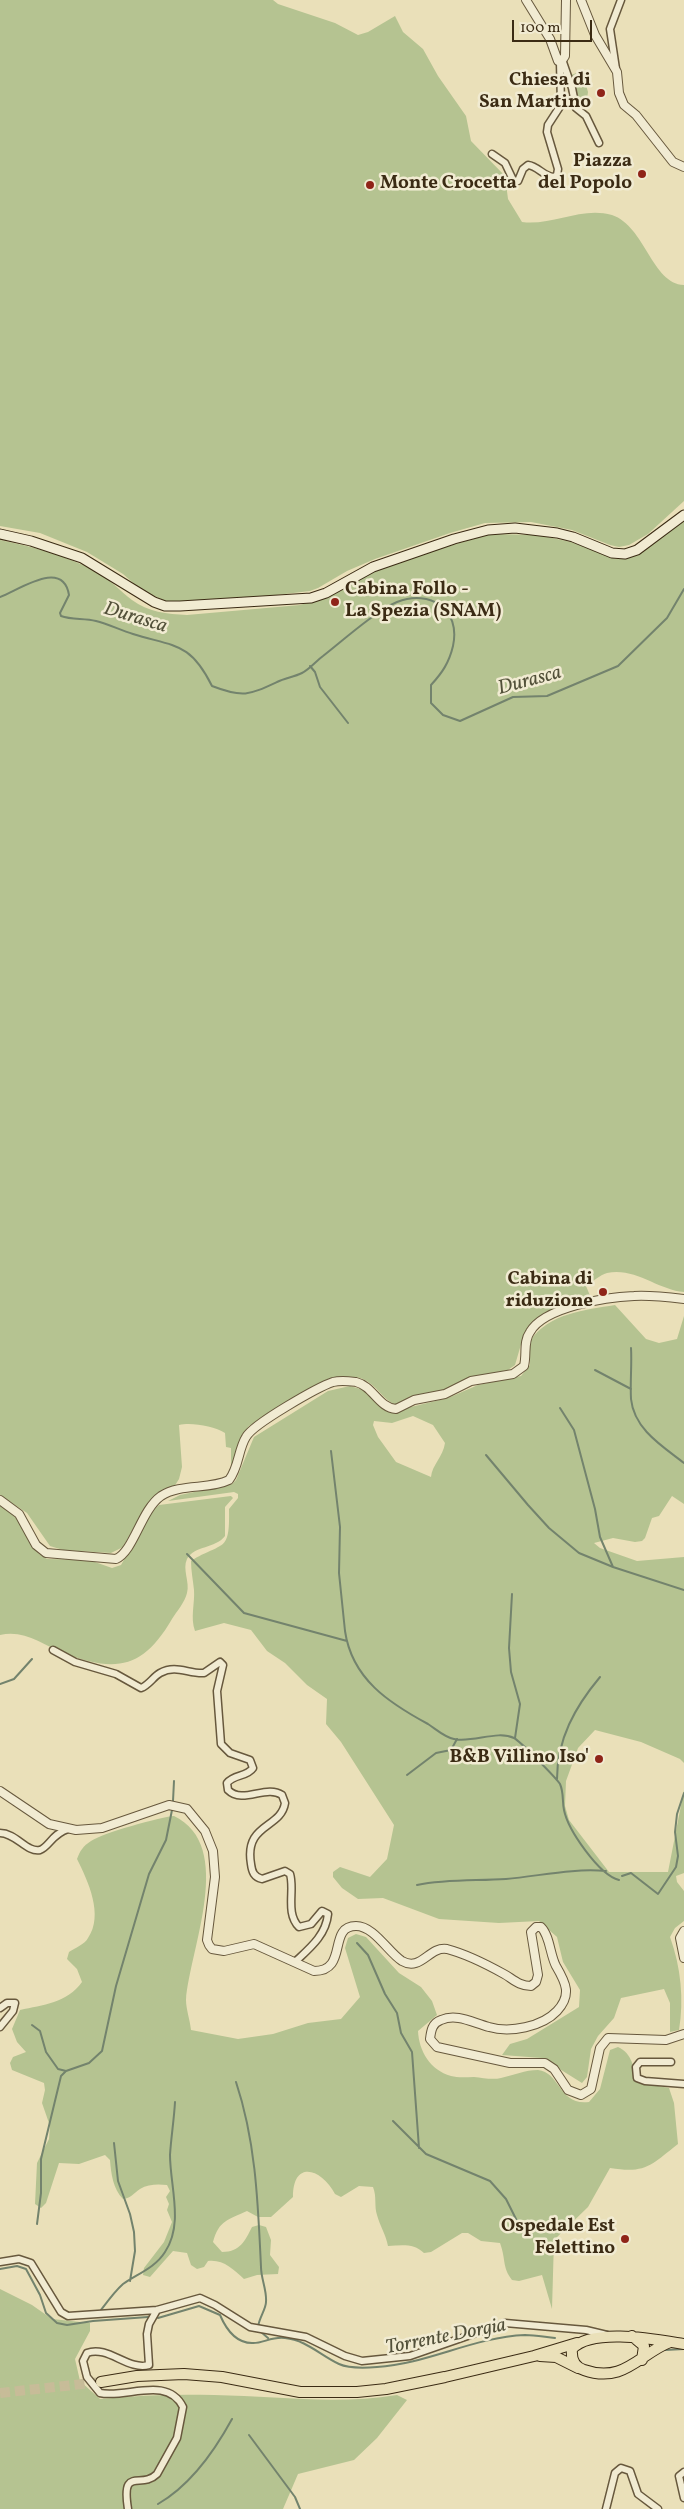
<!DOCTYPE html>
<style>
body{margin:0}
#map{position:relative;width:684px;height:2509px;overflow:hidden;background:#eae0b9;font-family:Vollkorn,serif}
canvas{display:block}
.scale{position:absolute;left:512px;top:20px;width:80px;height:22px;box-sizing:border-box;border:2px solid #3b2b14;border-top:0;padding-left:6px;font-size:15px;line-height:18px;white-space:nowrap;color:#3b2b14;-webkit-text-stroke:4px #f1ebd2;paint-order:stroke}
</style>
<div id="map">
<canvas width="684" height="2509"></canvas>
<div class="scale">100 m</div>
</div>
<script>
const ctx = document.querySelector('canvas').getContext('2d');
ctx.lineJoin = 'round';
function fillPath(path, color) { ctx.fillStyle = color; ctx.fill(path, 'evenodd'); }
function strokePath(path, color, width, dash) { ctx.strokeStyle = color; ctx.lineWidth = width; ctx.lineCap = dash ? 'butt' : 'round'; ctx.setLineDash(dash || []); ctx.stroke(path); }
function drawText(font, color, halo, rows, align = 'center') {
  ctx.font = font + ' Vollkorn,serif'; ctx.lineWidth = 5; ctx.setLineDash([]); ctx.textBaseline = 'middle'; ctx.strokeStyle = halo; ctx.fillStyle = color; for (const [text, x, y, turn = 0] of rows) {
    ctx.save(); ctx.translate(x, y); ctx.rotate((+turn || 0) * Math.PI / 180); ctx.textAlign = isNaN(turn) ? turn : align; if (halo) ctx.strokeText(text, 0, 0); ctx.fillText(text, 0, 0); ctx.restore();
  }
}
fillPath(new Path2D(`
 M0,0H273L278,4L335,23L358,35L368,32L395,16L403,32L423,49L438,76L466,116L471,141L505,176L508,199L522,222C552,226 582,206 612,215C645,226 652,284 684,285V501L648,534L629,545L619,547L610,545L572,530L531,522L485,523L450,533L375,559L347,571L318,588L310,591L251,598L170,603L141,590L123,574L87,552L40,533L0,526Z
 M582,71L588,92L587,99L574,97L575,83L571,75Z
 M684,517V1292C658,1290 635,1267 607,1273C600,1275 592,1282 586,1286L591,1298L571,1302L544,1313L542,1319L528,1327L524,1334L515,1365L508,1370L472,1377L444,1390L411,1396L396,1405C383,1400 377,1385 363,1379C332,1366 277,1410 249,1426C238,1438 239,1454 231,1468V1448L226,1447L225,1433C214,1426 191,1422 179,1425L182,1467L179,1479L172,1490L155,1498L143,1511L123,1547L111,1553L63,1550L50,1546L27,1513L0,1495V540C34,547 65,555 95,571C109,578 120,591 132,600C148,612 167,614 187,615L300,605L325,598L368,573L405,559L490,534L538,535L571,542L616,559H626L639,553Z
 M615,1305L646,1339L659,1343L677,1339L684,1316V1512V1504L672,1496L659,1516L652,1518L645,1538L642,1541L635,1542L613,1538L594,1543L600,1548L637,1561L684,1557V1763L680,1759L641,1742L595,1730L578,1748L566,1781L565,1806L569,1820L609,1872H668L684,1790V1873L676,1876L677,1882L684,1891V1921L675,1928L670,1937C681,1967 684,2000 679,2030L670,2032V2003L664,1989L621,1998L614,2018L598,2036L591,2049L587,2077L582,2083L542,2058L502,2055L510,2044L527,2039L579,2007L580,1990L563,1962L557,1937L539,1921L499,1923L439,1919L383,1898L358,1899L342,1888L333,1877V1872L340,1867L370,1877L387,1859L394,1825L341,1742L326,1724L327,1699L307,1685L285,1663L267,1651L251,1630L224,1623L195,1631C190,1618 195,1603 194,1590C193,1580 191,1571 191,1561C223,1541 230,1554 229,1509L238,1498V1494L234,1492L168,1501L180,1495L232,1484L236,1480L254,1437L328,1391L350,1386L364,1390L383,1409L390,1412L448,1398L478,1385L521,1376L530,1365V1341C549,1313 585,1310 615,1305ZM413,1416L433,1425L445,1443C443,1457 432,1465 431,1477L396,1462L378,1437L373,1425L374,1421L392,1423Z
 M231,1496L233,1498L225,1507V1536C215,1549 195,1545 187,1559C182,1569 190,1582 187,1593C185,1602 177,1611 172,1619C143,1669 115,1673 64,1653C43,1645 24,1629 0,1635V1505L21,1521L29,1540L39,1554L47,1559L89,1560L112,1568L121,1565L151,1512L159,1505Z
 M174,1816C236,1846 190,1948 186,2000C186,2009 190,2020 191,2030L238,2039L273,2034L308,2023L341,2019L360,1997L345,1948L348,1938L356,1934L366,1937L399,1973L421,1987L432,2001L437,2015L418,2031C419,2051 430,2070 451,2076C458,2078 467,2077 474,2077C483,2078 493,2080 501,2078C514,2075 525,2070 538,2070C560,2072 559,2106 589,2102L600,2089L610,2050L618,2047C632,2053 634,2068 637,2082L669,2088L674,2103L678,2144C651,2165 646,2174 610,2168L588,2207L554,2240L552,2309L542,2275L519,2281L512,2280C502,2267 506,2259 500,2243L481,2241L468,2233H462L431,2252L424,2253C414,2243 402,2245 388,2246C386,2235 380,2226 377,2215C374,2206 377,2197 373,2187L359,2186L341,2197L335,2194C322,2169 293,2159 293,2197L271,2217H258L247,2211C228,2220 219,2220 213,2242L222,2252C240,2252 245,2241 252,2227L259,2225L266,2227L271,2240L270,2255L279,2267L278,2274L257,2275L244,2279C233,2269 223,2259 208,2261L204,2267L197,2269L191,2265L187,2253L173,2251L150,2277L143,2275L144,2268L164,2242L172,2222L167,2210L169,2204L166,2197L170,2191L167,2185C158,2184 148,2184 140,2189C133,2194 131,2198 123,2199C113,2189 111,2173 110,2160L105,2155L79,2164L59,2163L46,2203L41,2208L35,2204L37,2163L49,2139L50,2126L42,2103L45,2090L44,2083L12,2070L10,2063L13,2057L26,2052L17,2042L12,2029L20,2010C43,2005 67,2003 82,1982L77,1969L67,1959L69,1952C75,1948 85,1944 88,1938C104,1915 88,1881 77,1859C80,1851 83,1846 91,1841C103,1833 160,1817 174,1816Z
 M0,2289L32,2305L52,2319L90,2323V2331L75,2359L80,2381L100,2399C139,2395 176,2394 214,2395C276,2396 335,2405 397,2395L407,2400L377,2438L354,2460L298,2474L283,2509H0Z`), '#b5c391');
strokePath(new Path2D(`
 M0,597C19,590 63,558 69,595L60,613L61,616C72,620 84,618 96,621C108,624 120,630 133,634C175,647 190,642 212,686C243,698 249,695 277,682C285,678 294,677 302,673C310,669 316,661 323,656C341,642 377,610 397,602C430,589 461,609 453,646C449,663 442,673 431,685V703L443,715L460,721L513,697L547,696L618,666L667,618L684,589
 M310,666L315,672L320,687L348,723
 M631,1348C632,1365 630,1382 631,1399C634,1429 662,1446 684,1463
 M595,1370L631,1389
 M560,1408L574,1430L595,1509L600,1537L613,1567
 M331,1451L340,1527L339,1573L345,1631C352,1679 389,1703 428,1724C436,1729 444,1737 454,1739C473,1743 497,1730 514,1738C520,1741 557,1779 560,1784C564,1793 562,1801 564,1810C568,1830 599,1875 619,1880
 M486,1455L528,1505L549,1528L579,1553L613,1567L684,1590
 M187,1554L244,1613L347,1641
 M512,1594L509,1648L511,1672L520,1704L515,1738
 M0,1684L14,1679L32,1659
 M407,1775L436,1753L451,1750L457,1739
 M557,1779C557,1739 575,1707 600,1677
 M173,1801L174,1781
 M622,1876L631,1873L658,1894L676,1867L678,1856L675,1832L677,1814L684,1793
 M417,1885C447,1879 476,1881 506,1879C540,1876 572,1868 606,1871
 M357,1943L368,1955L385,1994L397,2013L401,2033L412,2052L419,2148
 M32,2025L40,2031L46,2052L58,2069L66,2071
 M236,2082C256,2142 258,2204 261,2267C261,2279 267,2290 266,2302C266,2309 259,2318 258,2327
 M393,2121L426,2154L490,2181L506,2199L517,2221
 M114,2143L118,2181L130,2214L134,2232L135,2251L130,2281
 M37,2224L41,2193V2159L61,2076L66,2071L89,2063L102,2051L116,1986L149,1874L166,1840L172,1810
 M0,2269L17,2266L26,2269L40,2295L46,2313L57,2323L67,2325L93,2321L148,2317
 M101,2310C107,2302 115,2291 123,2284C137,2274 155,2268 165,2252C184,2224 170,2186 170,2155C171,2138 174,2120 175,2102
 M158,2318L199,2306L220,2315C226,2329 235,2343 252,2343C262,2344 272,2336 285,2338C306,2340 320,2355 339,2364C350,2369 365,2368 377,2367C427,2364 474,2337 525,2335C535,2335 545,2337 555,2338
 M261,2332L268,2338
 M665,2350L684,2349
 M249,2435L295,2497L300,2509
 M158,2504C191,2485 214,2452 232,2419`), '#73836d', 2);
strokePath(new Path2D(`
 M0,2393L101,2382`), '#c7bc98', 10, [10, 5]);
const minor = new Path2D(`
 M563,62L572,88L576,108L586,116L599,143
 M616,69L610,29L621,0
 M492,154L505,163L514,182L518,181L523,169L528,165C538,166 544,177 554,177L557,175L558,169L547,132L548,125L561,105L560,62
 M53,1650L75,1662L116,1674L141,1688C149,1685 153,1677 160,1673C176,1664 188,1674 204,1673L220,1662L223,1665L217,1691L221,1744L230,1753L250,1760L253,1768C247,1777 234,1774 227,1783L228,1790C243,1805 266,1784 282,1795L285,1803C281,1829 244,1823 251,1864C252,1872 254,1877 262,1879L285,1871L290,1874C295,1890 285,1913 299,1927L311,1924L322,1911L328,1914C326,1935 310,1948 296,1961
 M0,1833C16,1833 27,1853 40,1850C49,1847 52,1834 68,1829
 M0,2008L7,2003H15L13,2011L0,2027
 M671,2062H640L636,2067L637,2078L645,2081L684,2084
 M0,2262L19,2259L31,2263L61,2312L68,2316L157,2310L200,2298L215,2305L250,2327L306,2337L345,2356L362,2361L410,2356L505,2323L586,2330L607,2335
 M684,2472L679,2476L684,2498
 M128,2509C121,2465 141,2490 157,2474L177,2438L183,2407C167,2375 126,2399 100,2393L87,2377L83,2361L87,2353C108,2345 128,2371 149,2365L147,2334L149,2324L157,2310
 M606,2509L615,2473L621,2468L630,2471L638,2494L658,2509`);
const tertiary = new Path2D(`
 M526,0L550,39L558,61L561,62L565,56L566,0
 M581,0L595,35L617,72L619,93L624,105L636,115L673,162L684,167
 M0,1500L19,1514L36,1545L46,1553L116,1559C134,1551 141,1510 161,1496C181,1483 209,1490 229,1480C239,1467 238,1450 246,1437C253,1424 318,1387 333,1382C341,1380 348,1381 356,1382C373,1386 379,1408 396,1409L414,1400L445,1394L471,1381L513,1374L524,1366C527,1354 523,1342 530,1332C544,1307 607,1297 634,1296C650,1295 667,1297 684,1299
 M0,1791L49,1824L76,1830L102,1828L169,1805L187,1809L205,1831L213,1851L215,1877L207,1940L209,1945L212,1949L224,1951L254,1944L314,1971C349,1971 327,1926 356,1926C374,1926 388,1952 402,1961C421,1972 429,1946 447,1949C466,1954 486,1964 504,1974C513,1979 519,1986 531,1986L536,1982L538,1975L531,1932L536,1927H541C550,1936 550,1955 556,1966C566,1983 572,1995 557,2011C542,2027 510,2033 489,2027C473,2023 457,2013 441,2020C432,2023 431,2031 430,2039L437,2047L510,2063H545L554,2069L568,2090L581,2095L591,2089L600,2048L608,2038L666,2040L684,2034
 M684,1931L680,1938L684,1958`);
const secondary = new Path2D(`
 M0,534L31,541L82,558L154,602L165,606H180L311,598L326,593L373,567L454,539L488,530L515,528L557,533L573,537L612,553L625,554L637,550L684,515`);
const primary = new Path2D(`
 M632,2336L644,2346L642,2360
 M670,2342C639,2354 624,2384 584,2370C574,2367 571,2359 572,2349C592,2327 658,2340 684,2344`);
const trunk = new Path2D(`
 M540,2356L556,2357L578,2368
 M101,2382L137,2376L184,2374L222,2377L300,2392H357L386,2389L445,2377L534,2356L577,2343`);
strokePath(minor, '#67583d', 9);
strokePath(tertiary, '#67583d', 10);
strokePath(secondary, '#3b2b14', 11);
strokePath(primary, '#3b2b14', 12);
strokePath(trunk, '#3b2b14', 12);
strokePath(minor, '#f1ebd2', 6);
strokePath(tertiary, '#f1ebd2', 8);
strokePath(secondary, '#f1ebd2', 9);
strokePath(primary, '#eae0b9', 10);
strokePath(trunk, '#eae0b9', 10);
for (const [x, y, r, color] of [
 [601,93,5,"#8f2418"],
 [642,174,5,"#8f2418"],
 [370,185,5,"#8f2418"],
 [335,602,5,"#8f2418"],
 [603,1292,5,"#8f2418"],
 [599,1759,5,"#8f2418"],
 [625,2239,5,"#8f2418"]
]) { const dot = new Path2D(); dot.arc(x, y, r, 0, 2 * Math.PI); ctx.fillStyle = color; ctx.fill(dot); strokePath(dot, '#f1ebd2', 2); }
drawText('bold 19px', '#3b2b14', '#f1ebd2', [
 ["Chiesa di",591,82],
 ["San Martino",591,104],
 ["Piazza",632,163],
 ["del Popolo",632,185],
 ["Monte Crocetta",380,185,"left"],
 ["Cabina Follo -",345,591,"left"],
 ["La Spezia (SNAM)",345,613,"left"],
 ["Cabina di",593,1281],
 ["riduzione",593,1303],
 ["B&B Villino Iso'",589,1759],
 ["Ospedale Est",615,2228],
 ["Felettino",615,2250]
], 'right');
drawText('italic 20px', '#525039', '#f1ebd2', [
 ["Durasca",135,619,17],
 ["Durasca",530,682,-15],
 ["Torrente Dorgia",446,2338,-11]
]);
</script>
